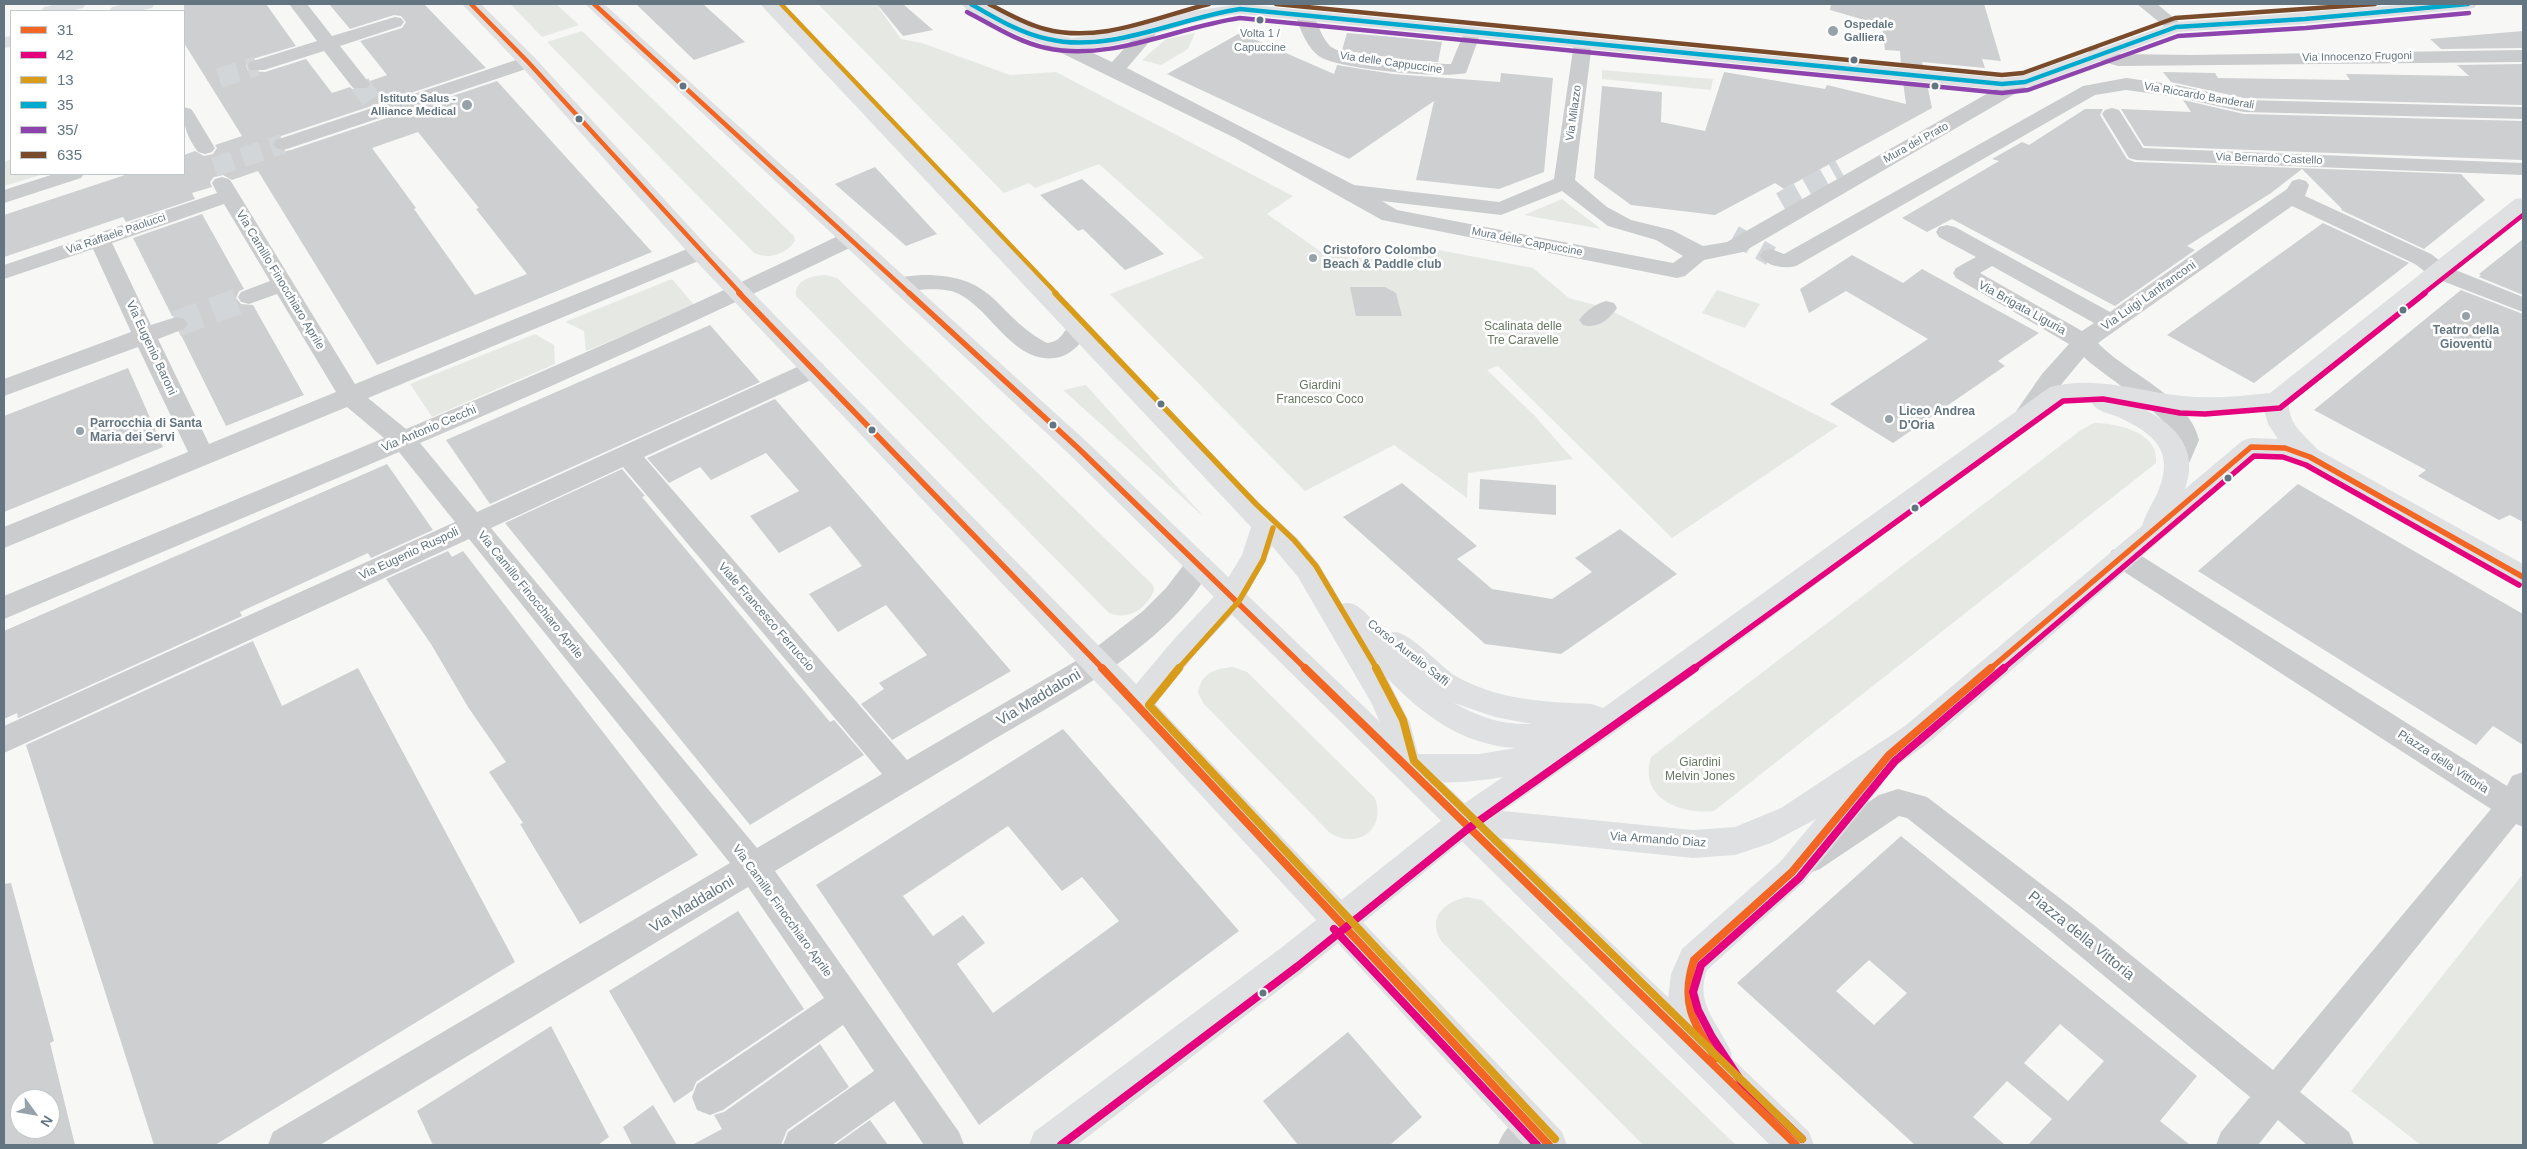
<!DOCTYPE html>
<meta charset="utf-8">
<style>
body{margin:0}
#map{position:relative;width:2527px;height:1149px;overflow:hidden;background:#f7f7f6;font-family:Helvetica,sans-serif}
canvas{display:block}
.frame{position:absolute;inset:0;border:5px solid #627580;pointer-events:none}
.legend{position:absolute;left:10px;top:10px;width:175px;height:165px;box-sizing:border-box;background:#fff;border:1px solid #c0c8cc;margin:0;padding:6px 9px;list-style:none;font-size:15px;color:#627580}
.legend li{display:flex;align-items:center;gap:10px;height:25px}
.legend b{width:25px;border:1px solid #c0c8cc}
.north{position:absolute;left:10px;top:1089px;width:50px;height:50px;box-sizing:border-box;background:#fff;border:1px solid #c0c8cc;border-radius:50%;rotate:122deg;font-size:14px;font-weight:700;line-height:20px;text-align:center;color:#627580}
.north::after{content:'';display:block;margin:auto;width:18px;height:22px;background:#96a2a9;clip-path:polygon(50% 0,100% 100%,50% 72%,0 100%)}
</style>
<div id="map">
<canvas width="2527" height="1149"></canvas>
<div class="frame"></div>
<ul class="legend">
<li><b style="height:6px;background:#f26522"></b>31</li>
<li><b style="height:6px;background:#e5007d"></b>42</li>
<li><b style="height:6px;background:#d99c1a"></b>13</li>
<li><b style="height:6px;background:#00a9ce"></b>35</li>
<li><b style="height:6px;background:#8e44ad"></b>35/</li>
<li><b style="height:6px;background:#7a4b2a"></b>635</li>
</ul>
<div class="north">N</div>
</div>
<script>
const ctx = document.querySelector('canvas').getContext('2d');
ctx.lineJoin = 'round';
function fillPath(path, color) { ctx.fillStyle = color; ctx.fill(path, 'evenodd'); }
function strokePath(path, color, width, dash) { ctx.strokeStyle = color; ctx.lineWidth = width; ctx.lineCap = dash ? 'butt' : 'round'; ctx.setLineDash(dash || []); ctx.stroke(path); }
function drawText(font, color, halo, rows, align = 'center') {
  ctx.font = font + ' Helvetica,sans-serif'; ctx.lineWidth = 5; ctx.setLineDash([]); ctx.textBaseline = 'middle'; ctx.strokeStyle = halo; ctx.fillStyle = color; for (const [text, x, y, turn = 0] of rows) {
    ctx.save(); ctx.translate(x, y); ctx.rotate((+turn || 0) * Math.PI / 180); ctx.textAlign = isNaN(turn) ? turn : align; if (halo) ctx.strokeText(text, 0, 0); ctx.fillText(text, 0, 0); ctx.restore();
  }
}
fillPath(new Path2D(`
 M510,4H556L579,25L542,37Z
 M818,4H890L879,8L901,39L922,43L1010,75L1056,72L1293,196L1267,214L1326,255L1382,260L1402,256L1407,244L1533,268L1569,298L1606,308L1838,426L1672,538L1498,366L1487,370L1534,415L1573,459L1468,473L1467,498L1394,445L1305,491L1110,294L1204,258L1099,164L1035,188L1029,183L1004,193Z
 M582,31L794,236L795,241C786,254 769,260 754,253L547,42Z
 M1195,33L1188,49L1161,65L1142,60L1166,39Z
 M1602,70L1713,79L1711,90L1602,79Z
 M11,159V174H44L4,186V162Z
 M1562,199L1601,229L1524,215Z
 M826,275L837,278L1153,585L1154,590C1147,608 1129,621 1109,613L796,296C794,280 813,275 826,275Z
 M672,279L695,306L586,351L584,331L565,322Z
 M1717,290L1760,304L1745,328L1702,313Z
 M535,334L554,345L555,364L432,417L410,384Z
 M1086,385L1204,517L1063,390Z
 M2094,423C2116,423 2160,432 2156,463L1714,811C1681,815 1638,798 1651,757L2081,430Z
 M1233,667L1247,672L1375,798C1387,832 1354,850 1329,832L1204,704L1198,693C1201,674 1214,668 1233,667Z
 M2523,874V1145H2421L2351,1091Z
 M1467,897L1482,900L1736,1145H1643L1442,942C1426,918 1444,902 1467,897Z`), '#e6e9e3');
fillPath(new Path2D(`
 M184,4H266L296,46L249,60L246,65L248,71L265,72L306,59L332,93L350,87L353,90H367L372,84L370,81L387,75L360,41L402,28L406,22L401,16L394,15L350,29L329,4H424L486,68L275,138L271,144L274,149L282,152L291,150L497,81L652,252L377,365L258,171L232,180L223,175L214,177L210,182L212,187L192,193L195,199L126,222L123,217L4,257V215L128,174H184V155L195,151L204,156L213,154L217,148L215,145L242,136L184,43ZM418,132L479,208L476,209L527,274L475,295L414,209L416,208L372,148Z
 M636,4H703L745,42L694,60Z
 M877,4H903L933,30L903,36Z
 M1831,4H1984L2001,61L1982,59L1985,68L1922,62L1924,68L1901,66L1900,51L1885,50L1882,25L1830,10Z
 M2523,31V48L2441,49L2430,39Z
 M1240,33L1334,74L1337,65L1393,74L1500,82L1501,73L1553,78L1544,172L1499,189L1416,180L1434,101L1349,159L1167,74Z
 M1347,33L1394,37L1442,42L1438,62L1407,60L1342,50Z
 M2523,64V105L2244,98L2171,82L2163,72L2215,73L2218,78L2350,80L2346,74L2469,76L2457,65Z
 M1724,72L1825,89L1827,85L1906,104L1903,82L1927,84L1932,108L1784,189L1775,183L1715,215L1631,205L1594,178L1602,86L1662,92L1661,122L1705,131Z
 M2183,100L2244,114L2523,121V160L2144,146L2121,109L2191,112Z
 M2085,109H2103L2100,115L2127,159L2135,162L2461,174L2485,200L2424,249L2341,210L2342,209L2302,169L2271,193L2187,246L2195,250L2115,306L1952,219L1927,232L1902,218L1999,161L1992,159L2022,142L2029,145Z
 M875,167L937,234L906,246L835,184Z
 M1082,179L1123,216L1164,254L1125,270L1083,229L1078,231L1040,195Z
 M202,214L244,289L239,291L236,298L241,304L253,305L304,395L226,426L180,333L185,330L189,323L184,317L172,316L133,238Z
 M2323,223L2409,263L2254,383L2167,335Z
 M2523,239V295L2479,277L2481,275L2479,274Z
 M1852,255L1903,283L1922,269L2039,333L1998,361L2005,366L1893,443L1830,404L1928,339L1846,291L1809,313L1800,289Z
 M1350,287H1385L1396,293L1402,316H1356Z
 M2461,290L2523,314V522L2510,515L2499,520L2418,476L2426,470L2314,410Z
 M710,325L760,382L490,504L446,440Z
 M128,368L163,447L4,512V416Z
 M775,399L1011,671L892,740L861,704L884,689L879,683L927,655L886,605L838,632L809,594L862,566L830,526L779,553L750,516L799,491L766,453L711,480L700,467L669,483L647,458Z
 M387,464L433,530L371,558L368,553L240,612L242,616L18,718L17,713L4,719V631Z
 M622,469L645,496L642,497L830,722L834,720L864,755L750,825L505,523Z
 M1480,479L1556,485V515L1479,509Z
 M1402,483L1477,546L1457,559L1492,589L1552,599L1592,572L1575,558L1620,529L1677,574L1561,654L1485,644L1343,517Z
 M2298,484L2523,614V745L2493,726L2476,745L2198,571Z
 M448,551L452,557L463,551L698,855L580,924L520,824L523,823L489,772L506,762L468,707L431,644L386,579Z
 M253,641L282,706L358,668L515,962L215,1145H154L26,745Z
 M1063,729L1239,931L979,1125L816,885ZM1008,826L1062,891L1082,877L1119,921L993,1013L957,964L985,943L963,915L933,936L903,896Z
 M1901,836L2197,1076L2160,1121L2190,1145H2028L2052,1119L2007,1081L1973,1117L2005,1145H1915L1737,983ZM1869,960L1907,993L1874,1025L1836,991ZM2060,1024L2104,1061L2068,1101L2024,1063Z
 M11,883L54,1041L50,1043L75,1145H4V884ZM20,1099H50V1129H20Z
 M738,911L804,1009L696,1082L693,1090L674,1103L609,991Z
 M551,1026L609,1137L598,1145H433L417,1111Z
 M1348,1032L1422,1117L1390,1145H1298L1263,1101Z
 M820,1044L849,1087L787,1130L781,1145H692L722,1129L714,1115L724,1112Z
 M653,1105L677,1145H632L623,1127Z
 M870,1120L888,1145H835Z`), '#cecfd0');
strokePath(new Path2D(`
 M219,78L257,66
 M360,84L371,100
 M214,167L283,144
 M1781,202L1840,169
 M1734,235L1771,256`), '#d2d6d8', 20, [20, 10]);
strokePath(new Path2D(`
 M176,324L249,297`), '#d2d6d8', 26, [26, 13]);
fillPath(new Path2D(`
 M289,4H307L332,36L395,17L401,18L404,22L401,26L340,46L370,84L367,88H353L324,51L264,70H250L248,66L250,62L317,41Z
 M2137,4H2157L2185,27L2182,31H2170Z
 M1305,11L1311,12C1319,23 1320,36 1330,46C1345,59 1428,64 1451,64L1466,28H1478L1481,32L1466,73C1442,79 1343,69 1322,58C1308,50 1300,30 1296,16L1299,12Z
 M1153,22L1159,23L1162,27L1127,68L1354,185L1499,202L1554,179L1574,43L1576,39H1590L1592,43L1575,180L1607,207L1631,220L1672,230L1703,246L1727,242L2011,80H2025L2028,84L2025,88L1743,252L1704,260L1685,276L1677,278L1382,220L1235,138L1043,44L1041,40L1043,36H1057L1112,62L1147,23ZM1562,191L1608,226L1656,240L1683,256L1673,263L1397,210L1382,201L1501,215Z
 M2097,48L2119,54L2191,55L2523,50V62L2118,66L2090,58L2088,54L2090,50Z
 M528,56L535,58L537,62L535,66L290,148L283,150L276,148L273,144L276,140Z
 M2126,78L2177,85L2244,100L2523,107V119L2244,112L2177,97L2126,90L2095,95L1796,266C1784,269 1768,267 1760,256L1763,251L1771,249L1784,254L2083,86Z
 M184,107L191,109L194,113L215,148L212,152L205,154L198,152C187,137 183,126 184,107Z
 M2112,108L2119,110L2143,148L2523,163V175L2136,160L2129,158L2102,114L2105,110Z
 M54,174H84L81,178L4,203V190Z
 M222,177L229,179L232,183L355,384L692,247L700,245L708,247L711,252L708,257L368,398L406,429C553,368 698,304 842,234L850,232L858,234L861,239L858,244C713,314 568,380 420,443L477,512L806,363L814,361L822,363L826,369L822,375L644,457L907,760L1086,655L1143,611L1166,588L1189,558L1199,555L1209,558L1213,565C1167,649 1062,698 983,746C913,788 844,829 775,871L959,1132L964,1145H924L894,1101L832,1145H783L788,1132L874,1071L843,1025L723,1110L710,1115L697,1110L692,1097L697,1084L824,998L748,887L320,1145H268L273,1132L730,863L469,539L4,753V726L455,522L399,452L4,619V596L384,438L347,407L4,548V527L188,452L138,347L4,396V379L131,332L93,249L4,279V265L217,193L212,183L215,179ZM224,204L270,281L241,292L238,297L241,302L249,304L277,294L336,392L209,444L158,339L184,329L188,324L184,319L176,317L151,325L112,243ZM623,467L882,774L757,848L491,528Z
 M2299,179L2306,181L2309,185L2305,196L2431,254L2448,267L2523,297V312L2432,277L2415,264L2292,206L2098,343C2126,373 2190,397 2199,440L2187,468L2178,471L2169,468L2165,462C2168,456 2173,447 2173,440C2175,418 2100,374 2084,357L2060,386L2035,422L2026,424L2017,422L2014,416L2017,410L2042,374L2069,344L1956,278L1953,273L1956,268L1976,257L1939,237L1936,232L1939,227L1947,225L1955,227L2110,312L2287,189L2292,181ZM1992,266L2094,323L2082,331L1980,273Z
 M921,275C998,274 993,314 1047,343C1068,342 1062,317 1086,324L1090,329C1082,342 1075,352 1060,357C1015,368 993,311 959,294C938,284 913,294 891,288L888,283L891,278Z
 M1606,301L1614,303L1617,308C1609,320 1597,329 1583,325L1579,320C1586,311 1595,304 1606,301Z
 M2122,547L2132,550L2507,786L2512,776L2523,772V827L2516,824L2300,1092L2349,1132L2354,1145H2307L2278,1120L2258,1145H2216L2221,1132L2250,1097L2050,931L1907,818L1899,816L1820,869L1809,873L1798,869L1793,859L1798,849L1879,795L1898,789L1927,797L2074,909L2273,1070L2491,809L2112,564L2108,557L2112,550Z
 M1533,1111L1546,1116L1551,1129L1543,1145H1498C1504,1128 1516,1118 1533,1111Z`), '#cbcccd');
fillPath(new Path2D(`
 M760,4H779L1259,503L1298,539L1318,563L1342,604C1359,598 1374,624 1384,635C1387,634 1392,632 1395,632C1411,633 1439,665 1454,675C1496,700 1544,702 1592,704L1603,708L2050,387C2096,375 2137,391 2183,396C2212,399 2241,396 2270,393L2515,199L2523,198V215L2289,403C2288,425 2305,435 2318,450L2523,564V587L2513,584L2301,463L2283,457L2257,456L1927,744L1885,774L1886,776L1882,785L1804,882L1707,970C1694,1004 1720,1025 1732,1054L1727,1066L1714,1071L1701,1066L1680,1032L1668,999L1671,974L1682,949L1780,862L1816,819L1771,843L1735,855L1693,858L1470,835L1305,970L1077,1145H1029L1034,1132L1281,948L1453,811L1503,777C1470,783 1427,786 1395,775L1380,723L1372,704L1298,577L1272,546L1242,604L1195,654L1148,714L1137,717L1126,714L1122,705L1126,696L1175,638L1222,588L1242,555L1251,527ZM2074,398H2095L2092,403C2097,412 2109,413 2118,417C2155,434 2176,452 2157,494C2152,504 2145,515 2142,526L1905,726L1781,808L1735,827L1693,830L1503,811L1624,726L2066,400ZM2128,402L2193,413L2264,410L2268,424L2278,439L2251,438L2242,441L2185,489C2202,444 2167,417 2128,402ZM1387,678C1423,715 1462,745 1516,748L1479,754H1418L1410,723ZM1454,703L1495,717L1532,724C1502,725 1479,717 1454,703Z
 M962,4H984L1036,29L1072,38L1117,32L1193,11L1241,4L2002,78L2022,76L2176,22L2412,4H2477L2474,8L2468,9L2305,24L2178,32L2032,86L2002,90L1240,14C1183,19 1130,50 1073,49C1048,48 1023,38 1001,27C989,21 969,15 962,4Z`), '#dfe0e1');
fillPath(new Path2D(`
 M57,4H86L83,8L70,11H41L44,7Z
 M125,4H155L152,8L139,11H109L112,7Z
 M462,4H481L535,58L708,247L1148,696L1562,1132L1567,1145H1524L1126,714L692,257L521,66Z
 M585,4H604L1087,442L1809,1132L1814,1145H1770L1069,454Z
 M11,36V47L4,48V37Z`), '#dfe0e1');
strokePath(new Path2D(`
 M471,4L528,62L741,294
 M594,4L910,294`), '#f26522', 4.5);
strokePath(new Path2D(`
 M739,293L1103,669
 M909,293L1078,448L1306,669
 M1990,669L2251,447L2285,448L2310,457L2523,577`), '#f26522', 5.5);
strokePath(new Path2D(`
 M1102,668L1549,1145
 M1305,668L1796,1145
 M1716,1058C1693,1022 1680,1003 1694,960L1792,872L1889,755L1991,668`), '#f26522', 8);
strokePath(new Path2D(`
 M2423,294L2523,215`), '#e5007d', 4.5);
strokePath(new Path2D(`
 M1693,669L2063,401L2103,399L2180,413L2205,414L2280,408L2425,293
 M2003,669L2254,456L2283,457L2306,465L2519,585`), '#e5007d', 5.5);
strokePath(new Path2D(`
 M1334,929L1537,1145
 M1802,1139L1741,1081L1712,1037L1698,1010L1693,992L1701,965L1799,878L1895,761L2004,668
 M1061,1145L1298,966L1469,828L1695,668`), '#e5007d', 8);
strokePath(new Path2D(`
 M781,4L1057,294`), '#d99c1a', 4.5);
strokePath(new Path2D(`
 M1055,293L1256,504L1294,540L1316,566L1377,669
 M1178,669L1239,601L1263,560L1273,528`), '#d99c1a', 5.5);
strokePath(new Path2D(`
 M1179,668L1149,705L1555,1139
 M1376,668L1403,720L1414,761L1802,1139`), '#d99c1a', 8);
strokePath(new Path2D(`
 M971,4C995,18 1020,33 1048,39C1109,54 1179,18 1240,9L2002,84L2025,82L2176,27L2305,19L2468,4`), '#00a9ce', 4.5);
strokePath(new Path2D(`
 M967,12C992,25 1018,42 1046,48C1112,62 1176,27 1240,18L2002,93L2028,90L2178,36L2306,28L2469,13`), '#8e44ad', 4.5);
strokePath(new Path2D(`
 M989,4C1007,13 1025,24 1045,29C1100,44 1156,17 1209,4
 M1276,4L2002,75L2023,73L2175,18L2375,4`), '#7a4b2a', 4.5);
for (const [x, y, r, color] of [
 [1260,20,4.5,"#627580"],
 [1833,31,6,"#96a2a9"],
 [1854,60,4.5,"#627580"],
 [683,86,4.5,"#627580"],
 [1935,86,4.5,"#627580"],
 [467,105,6,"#96a2a9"],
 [579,119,4.5,"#627580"],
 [1313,258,5,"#96a2a9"],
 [2403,310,4.5,"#627580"],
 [2466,316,5,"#96a2a9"],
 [1161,404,4.5,"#627580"],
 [1889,419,5,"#96a2a9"],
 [1053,425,4.5,"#627580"],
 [872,430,4.5,"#627580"],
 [80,431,5,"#96a2a9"],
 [2228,478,4.5,"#627580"],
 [1915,508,4.5,"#627580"],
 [1263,993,4.5,"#627580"]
]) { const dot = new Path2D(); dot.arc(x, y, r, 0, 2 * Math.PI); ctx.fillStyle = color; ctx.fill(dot); strokePath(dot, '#fff', 2); }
drawText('bold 11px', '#627580', '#fff', [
 ["Ospedale",1844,25],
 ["Galliera",1844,38],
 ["Istituto Salus -",456,99,"right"],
 ["Alliance Medical",456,112,"right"]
], 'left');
drawText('11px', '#627580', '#fff', [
 ["Volta 1 /",1260,34],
 ["Capuccine",1260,48]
]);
drawText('11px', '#627580', '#fff', [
 ["Via Innocenzo Frugoni",2357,57,-1],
 ["Via delle Cappuccine",1391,63,8],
 ["Via Riccardo Banderali",2199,96,10],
 ["Via Milazzo",1574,113,-82],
 ["Mura del Prato",1916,143,-29],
 ["Via Bernardo Castello",2269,159,2],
 ["Via Raffaele Paolucci",116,234,-19],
 ["Mura delle Cappuccine",1527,242,11]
]);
drawText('bold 12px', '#627580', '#fff', [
 ["Cristoforo Colombo",1323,251],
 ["Beach & Paddle club",1323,265],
 ["Teatro della",2466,331,"center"],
 ["Gioventù",2466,345,"center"],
 ["Liceo Andrea",1899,412],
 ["D'Oria",1899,426],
 ["Parrocchia di Santa",90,424],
 ["Maria dei Servi",90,438]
], 'left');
drawText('12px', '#627580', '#fff', [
 ["Via Camillo Finocchiaro Aprile",280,280,59],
 ["Via Luigi Lanfranconi",2149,296,-35],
 ["Via Brigata Liguria",2022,308,29],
 ["Via Eugenio Baroni",151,348,65],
 ["Via Antonio Cecchi",429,429,-23],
 ["Via Eugenio Ruspoli",409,554,-25],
 ["Via Camillo Finocchiaro Aprile",530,595,51],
 ["Viale Francesco Ferruccio",766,617,49],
 ["Corso Aurelio Saffi",1408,653,38],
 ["Piazza della Vittoria",2443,762,33],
 ["Via Armando Diaz",1658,840,4],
 ["Via Camillo Finocchiaro Aprile",782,911,54]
]);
drawText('12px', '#677861', '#fff', [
 ["Scalinata delle",1523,327],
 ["Tre Caravelle",1523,341],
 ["Giardini",1320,386],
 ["Francesco Coco",1320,400],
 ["Giardini",1700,763],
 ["Melvin Jones",1700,777]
]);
drawText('15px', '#627580', '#fff', [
 ["Via Maddaloni",1039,698,-31],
 ["Via Maddaloni",692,905,-31],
 ["Piazza della Vittoria",2081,936,39]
]);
</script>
